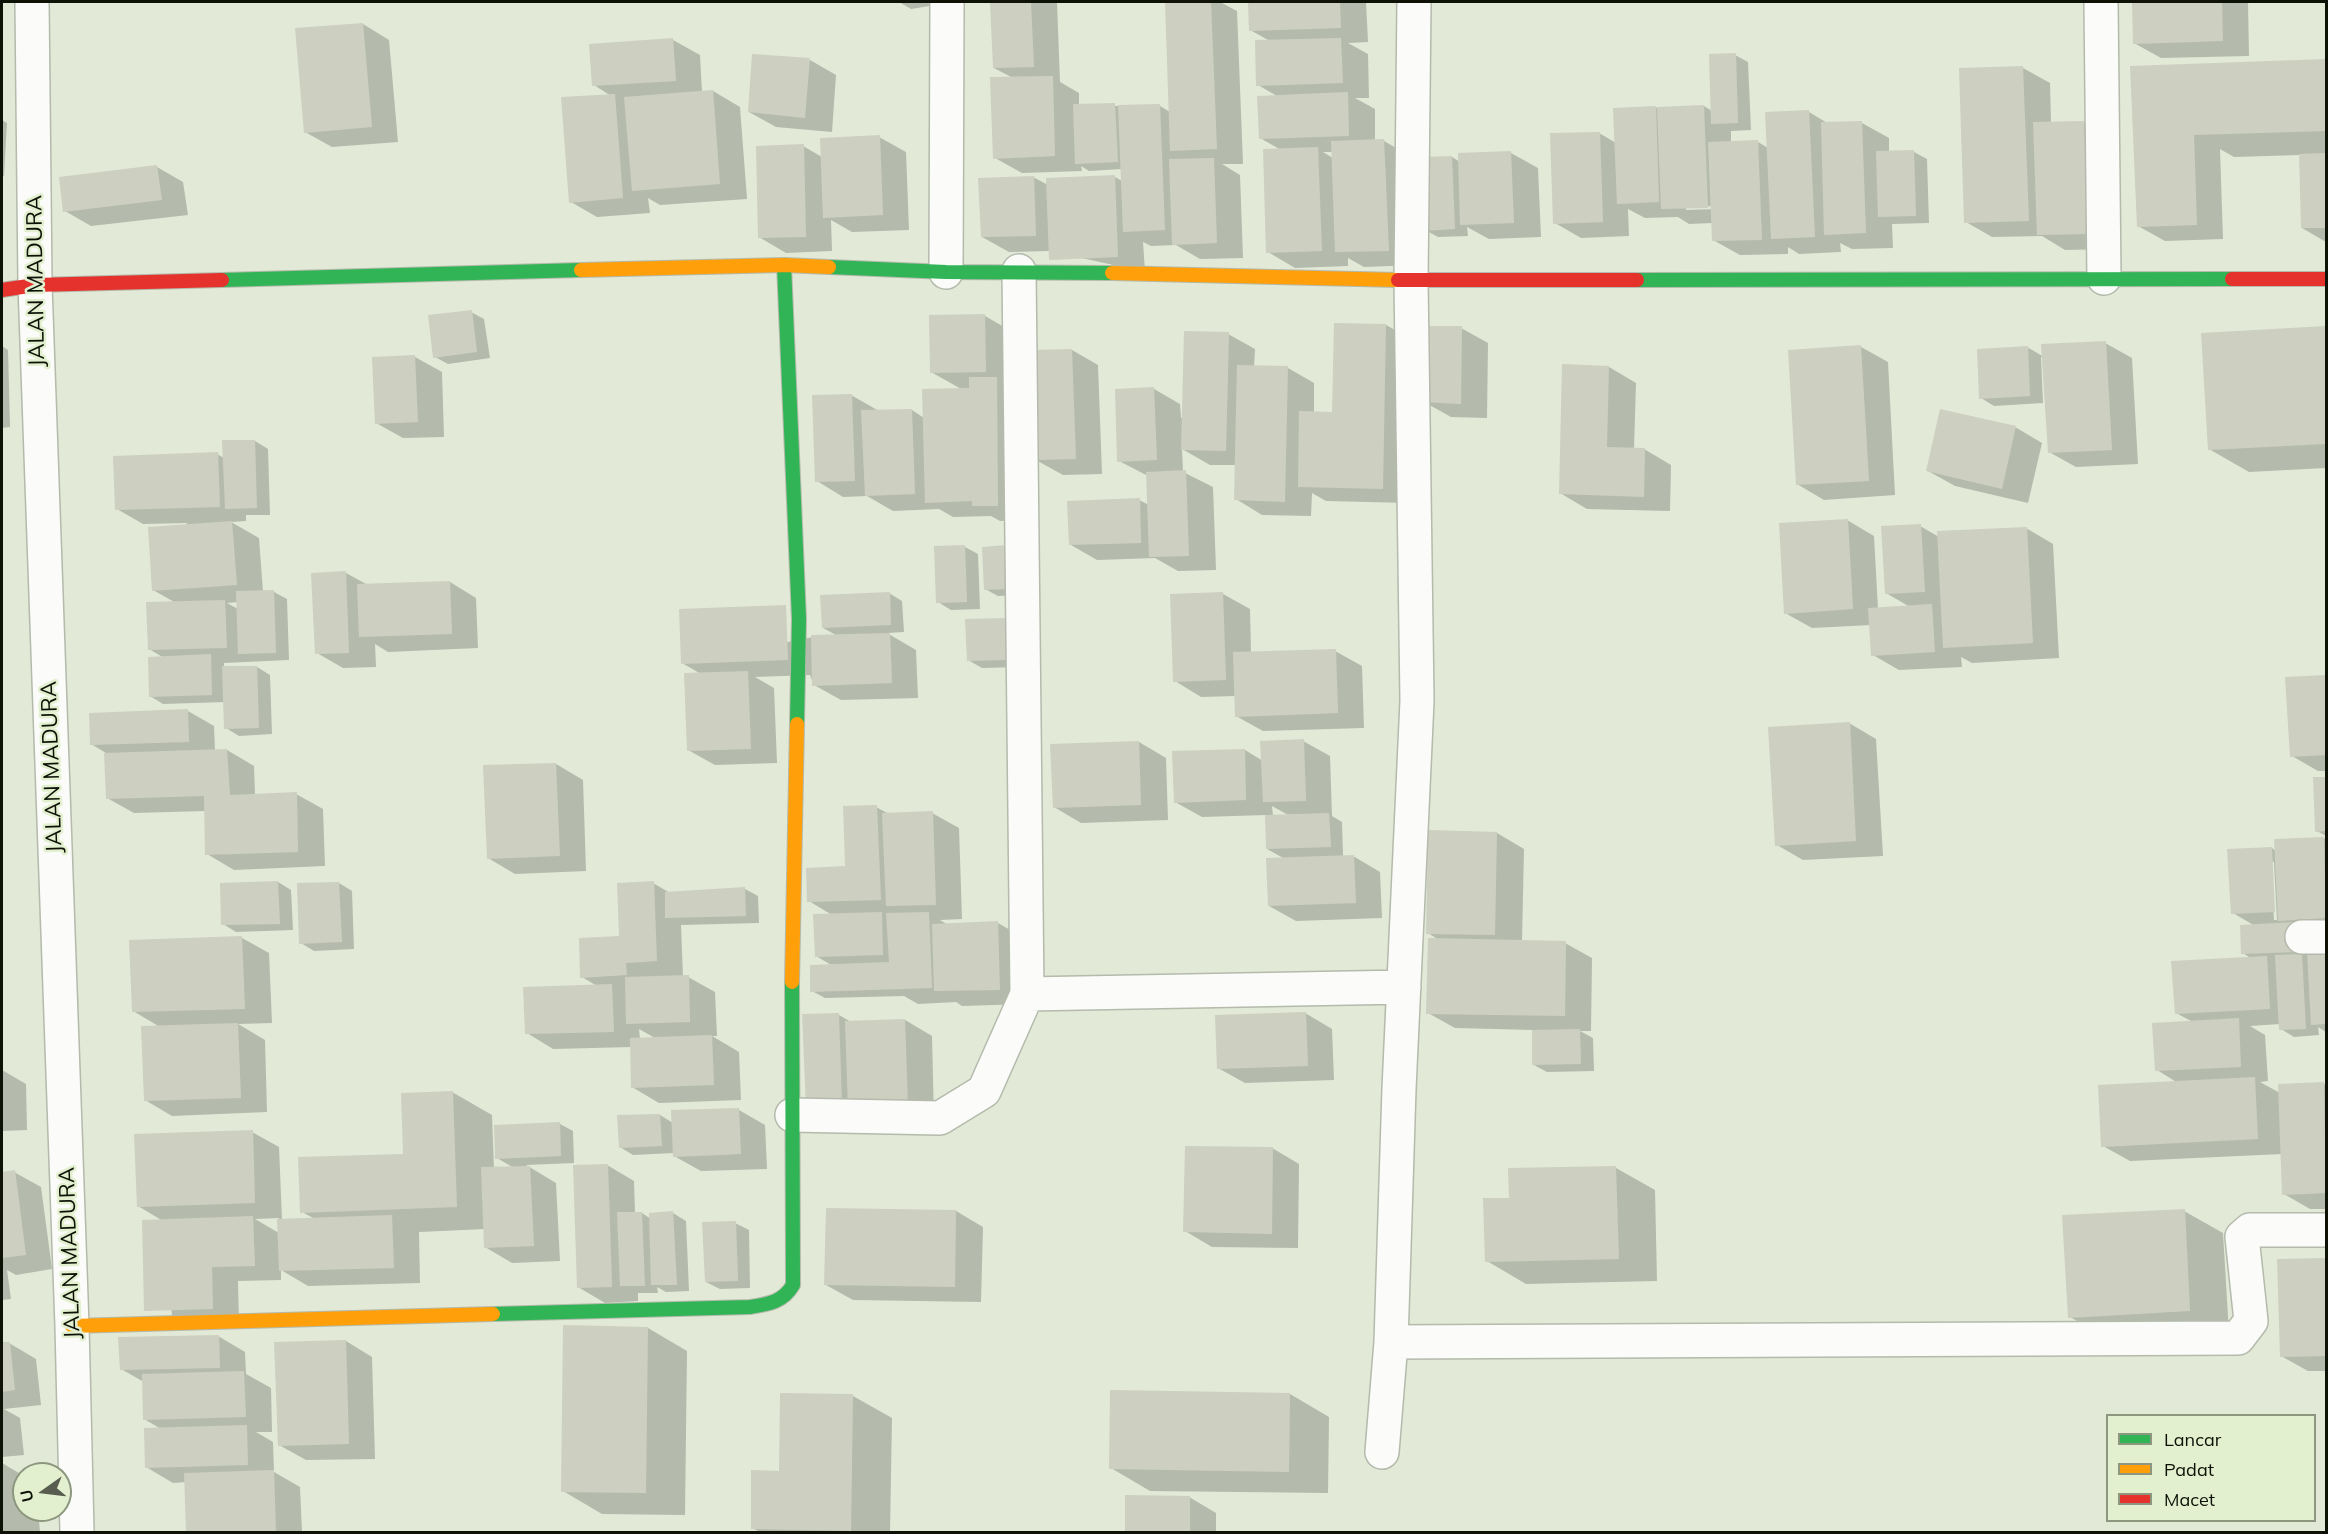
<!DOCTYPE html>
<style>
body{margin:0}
#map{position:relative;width:2328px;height:1534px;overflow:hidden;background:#e2e9d7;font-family:Mulish,sans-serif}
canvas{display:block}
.frame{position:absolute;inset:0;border:3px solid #0d1106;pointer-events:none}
.legend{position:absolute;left:2106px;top:1414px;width:210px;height:108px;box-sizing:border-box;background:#e3f0d0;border:2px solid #8d977f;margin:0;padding:8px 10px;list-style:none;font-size:18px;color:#0d1106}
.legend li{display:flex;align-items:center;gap:12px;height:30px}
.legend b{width:30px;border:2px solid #8d977f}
.north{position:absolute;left:12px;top:1462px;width:60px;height:60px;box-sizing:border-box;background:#e3f0d0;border:2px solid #8d977f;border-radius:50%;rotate:256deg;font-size:16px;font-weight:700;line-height:24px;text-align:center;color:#0d1106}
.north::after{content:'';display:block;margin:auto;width:21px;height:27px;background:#585d4f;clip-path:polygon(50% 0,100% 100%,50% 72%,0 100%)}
</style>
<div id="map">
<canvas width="2328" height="1534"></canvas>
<div class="frame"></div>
<ul class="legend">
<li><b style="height:8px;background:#30b455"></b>Lancar</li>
<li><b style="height:8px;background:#ff9f0a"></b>Padat</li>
<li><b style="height:8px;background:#e5322d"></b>Macet</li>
</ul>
<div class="north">U</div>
</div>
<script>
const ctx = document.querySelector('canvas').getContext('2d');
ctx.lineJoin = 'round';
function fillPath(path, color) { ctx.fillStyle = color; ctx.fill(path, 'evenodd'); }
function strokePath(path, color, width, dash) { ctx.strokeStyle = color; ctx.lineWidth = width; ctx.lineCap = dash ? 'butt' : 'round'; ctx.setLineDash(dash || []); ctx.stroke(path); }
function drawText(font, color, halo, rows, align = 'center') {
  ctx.font = font + ' Mulish,sans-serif'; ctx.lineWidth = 5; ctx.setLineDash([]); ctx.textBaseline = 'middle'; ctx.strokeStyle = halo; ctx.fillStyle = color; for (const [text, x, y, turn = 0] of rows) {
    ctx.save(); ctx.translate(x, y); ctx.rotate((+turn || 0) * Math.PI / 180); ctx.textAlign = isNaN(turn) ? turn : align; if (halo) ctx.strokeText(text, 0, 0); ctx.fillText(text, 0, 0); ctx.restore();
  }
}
fillPath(new Path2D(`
 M899,2H955L911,9Z
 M991,2H1057L1060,82L1079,93V106H1160L1170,112L1166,2H1220L1237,11L1243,164H1222L1240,175L1243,258L1200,259L1176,245L1151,246L1143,242L1145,272L1050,251L1009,252L982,237L1033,177L1048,185L1115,177L1122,181V169L1089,171L1081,166L1082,171L1022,173L995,158L1013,78L994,68Z
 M1249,2H1366L1368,42L1348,43L1368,54L1369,98H1355L1375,109V141H1384L1410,156L1415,265L1364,267L1348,258V266L1295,268L1268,252L1281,150L1260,138L1277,96L1258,85L1270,41L1250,30ZM1323,152H1333V158Z
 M2133,2H2248L2249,56L2161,58L2134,43Z
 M363,24L389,40L398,142L332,147L305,132Z
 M673,40L700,55L702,92L713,91L740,107L747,199L660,205L648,198L650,213L597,217L571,202L611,96L594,85Z
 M1735,55L1748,62L1751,130L1731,131V143L1758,142L1768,148L1809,112L1829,124L1862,123L1889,138V152H1914L1927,159L1929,223L1892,224L1893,248L1852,249L1840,243L1841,252L1799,254L1788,247V254L1740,255L1713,240L1712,223L1689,224L1678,217L1645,218L1628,209L1629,236L1581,238L1555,223L1599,133L1616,143L1615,109L1704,106L1712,111ZM1716,206V209L1686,210V207Z
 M810,60L836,75L832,132L776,127L749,112Z
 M2326,61V242L2302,228L2300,155L2234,157L2220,149L2223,239L2165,241L2138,226L2132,67Z
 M2023,68L2050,83L2051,123L2083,122L2110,138L2114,249L2065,250L2042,236L1992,237L1966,222Z
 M2,120L7,123L4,176H2Z
 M879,137L906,152L909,230L852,232L831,220L832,251L786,253L759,237L803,146L822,157Z
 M1511,153L1538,168L1541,237L1489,239L1467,227L1468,236L1438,237L1425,230L1452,157L1460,162Z
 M157,167L183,182L188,215L91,226L65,211Z
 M471,312L484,319L490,358L448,364L435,357Z
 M985,316L1011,331L1025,520L1000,521L991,516L953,517L939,509L893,511L867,496L843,497L817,481L851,395L879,411L912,410L924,418L963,390L931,372Z
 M1386,325L1413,340L1409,503L1326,501L1312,493L1311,516L1262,515L1236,499V465H1210L1182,449L1183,472L1213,487L1216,570L1178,571L1155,558L1097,560L1071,545L1139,500L1149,505L1148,476L1119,461L1154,389L1180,404L1181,418H1183L1228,334L1255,349L1254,367L1288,368L1314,383V413H1334Z
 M1461,328L1488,343L1487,418L1451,417L1424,402Z
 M2326,328V468L2249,472L2209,449L2203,334Z
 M2105,343L2132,358L2138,464L2076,467L2049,452L2044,357H2041L2043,403L1994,406L1981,398L2027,347L2044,357Z
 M2,346L8,350L10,427L2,428Z
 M1861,347L1888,362L1895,495L1824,500L1797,484Z
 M1072,350L1098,365L1102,474L1063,475L1036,460Z
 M415,357L442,372L444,437L403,438L376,423Z
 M1609,367L1636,383L1634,449H1644L1671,465L1670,511L1587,509L1560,493Z
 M2015,427L2042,443L2028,503L1955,486L1928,471Z
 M255,441L268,449L270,515H246V521L231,522L259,538L263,592H274L287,599L289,660L224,663V668L257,667L270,675L272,734L239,736L226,728L225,702L163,704L150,696L164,658L149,649L176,603L153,590L187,523L143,524L117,509L217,454L224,458ZM238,602V609L227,603Z
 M1847,520L1874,536L1878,609L1910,607L1886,593L1920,526L1939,537L2026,528L2053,544L2059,658L1972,663L1961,657L1962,667L1899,670L1873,655L1871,625L1812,628L1785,613Z
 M965,547L978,554L980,609L951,610L938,602Z
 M984,548L1021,595L998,596L985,589Z
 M346,573L368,585L450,582L476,598L478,648L388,652L375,644L376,667L343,668L317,653Z
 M889,593L902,601L904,632L887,633L916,650L918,698L841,700L814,685L810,675L755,677L774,688L777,763L715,765L688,750L701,674L682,663L813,637L838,636L823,628Z
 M1223,594L1250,609L1251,653L1335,651L1362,666L1364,728L1263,731L1236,716L1235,696L1201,697L1175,681Z
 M1005,619L1018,627L1020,667L982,668L968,660Z
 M2326,676V771H2318L2292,756L2287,679Z
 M188,711L214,726L215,751L227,750L254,766L255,795L296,794L323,809L325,866L234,870L207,854L206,811L134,813L107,798L106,753L91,744Z
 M1849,723L1876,739L1883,856L1803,860L1777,845Z
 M1303,741L1330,756L1332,816L1342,822L1343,856H1353L1380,872L1382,918L1296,921L1269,906L1285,859L1267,849L1266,815L1202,817L1175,802L1245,750L1263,761ZM1272,806L1290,816H1273Z
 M1139,742L1166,758L1168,820L1081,823L1054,807Z
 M556,764L583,780L586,871L515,874L488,858L485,767Z
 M2326,778V836L2317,831L2314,779Z
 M876,807L889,814L932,813L959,828L962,919L940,920L948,925L998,923L1024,938L1027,1004L962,1006L956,1002L918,1004L904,996L825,998L812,991L833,966L816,956L832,915L809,901L847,868Z
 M1497,833L1524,849L1522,942L1565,943L1592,958L1591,1031H1580L1593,1038L1594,1071L1547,1072L1534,1065L1533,1030L1455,1028L1428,1013L1439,940L1428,933Z
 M2324,838L2326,840V1032L2318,1027L2319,1035L2294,1037L2281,1029L2280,1024L2250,1026L2265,1035L2268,1081L2260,1082L2280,1093L2324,1084L2326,1085V1209H2310L2284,1194L2282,1154L2130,1161L2103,1146L2178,1083L2157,1070L2193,1022L2176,1013L2252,959L2243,953L2255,926L2233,913L2272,848L2276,851ZM2271,862H2274L2277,920H2274Z
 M278,882L291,890L293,930L236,932L223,924L221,884Z
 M339,883L352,891L354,949L314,951L301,943Z
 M653,883L670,893L745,889L758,896L759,923L681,925L683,977H688L715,992L717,1036H712L739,1052L741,1100L659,1103L632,1087V1047L553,1049L527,1033L597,986L582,977L621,937ZM639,1029L655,1038L640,1039Z
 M242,938L269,953L272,1023L238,1024L265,1040L267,1112L172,1116L145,1100L160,1027L133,1011Z
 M1305,1013L1332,1029L1334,1080L1245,1083L1218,1068Z
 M839,1015L851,1022L905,1020L932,1036L934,1121L834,1123Z
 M2,1070L26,1084L27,1130L2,1131Z
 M452,1092L492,1115L494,1169L514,1168L497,1158L560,1124L573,1131L574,1163L526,1165L556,1183L560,1261L512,1263L485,1247V1229L419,1232L420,1283L308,1286L281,1270V1280L238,1281L239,1324L173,1326L163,1221L138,1206L252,1132L279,1147L282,1220L315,1219L302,1212L404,1156ZM279,1218V1233L255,1219Z
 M739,1110L765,1125L767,1169L701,1171L674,1156V1153L633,1155L620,1147L660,1115L673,1123Z
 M1272,1148L1299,1164L1298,1248L1212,1247L1185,1231Z
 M607,1165L634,1181L635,1213H642L651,1219L673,1213L686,1221L689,1291L666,1292L657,1287L658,1293H638V1301L605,1303L578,1287Z
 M1616,1168L1655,1190L1657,1281L1526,1284L1487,1261L1510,1199Z
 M14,1172L41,1187L52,1269L16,1275L7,1270L11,1299L2,1300V1174Z
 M956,1211L983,1227L981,1302L853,1300L826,1285Z
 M2184,1211L2223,1233L2229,1333L2109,1339L2070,1317Z
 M735,1223L749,1230L750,1288L720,1289L706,1282Z
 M2326,1259V1371H2308L2281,1356L2278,1261Z
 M565,1327L648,1328L687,1351L685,1515L602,1514L563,1491Z
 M218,1336L245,1352L246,1374L271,1388L272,1432H256L273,1442L274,1472L300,1487L302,1532H187L186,1482L173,1483L146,1467L161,1429L144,1419V1382L121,1369Z
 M346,1341L372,1357L375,1459L306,1460L279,1445Z
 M9,1343L36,1359L41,1405L4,1409L20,1418L24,1455L2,1457V1344Z
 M1290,1394L1329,1417L1328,1493L1150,1491L1111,1468Z
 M853,1396L892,1418L890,1532H760L752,1528L781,1472Z
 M2,1463L24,1476V1510H38L40,1532H2Z
 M1127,1496L1189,1497L1216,1513V1532H1127Z`), '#0003');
fillPath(new Path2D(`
 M990,2H1031L1034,67L993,68Z
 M1165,2H1211L1217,149L1170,151Z
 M1248,2H1340L1341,28L1249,31Z
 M2132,2H2222L2223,41L2133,44Z
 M363,23L372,127L304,133L295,28Z
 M673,38L676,81L592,86L589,44Z
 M1341,38L1343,83L1256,86L1255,40Z
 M1736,53L1738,123L1711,124L1709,54Z
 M752,54L810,58L805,118L748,112Z
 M2326,59V131L2194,135L2197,225L2137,227L2130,66Z
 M2023,66L2029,221L1964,223L1959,68Z
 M1053,76L1055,156L993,159L990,77Z
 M713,90L720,184L632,191L624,97Z
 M1348,92L1349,136L1259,139L1257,96Z
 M615,94L623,198L569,203L561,97Z
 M1115,103L1118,162L1075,164L1073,104Z
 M1160,104L1165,230L1123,232L1118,105Z
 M1704,105L1708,208L1661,209L1657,107Z
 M1656,106L1659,202L1617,204L1613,108Z
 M1809,110L1815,237L1771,239L1765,112Z
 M1862,121L1866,233L1824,235L1821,122Z
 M2084,121L2088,234L2037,235L2033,122Z
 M1600,132L1603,222L1553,224L1550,133Z
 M880,135L883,215L823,218L820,138Z
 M1384,139L1389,251L1335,252L1331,141Z
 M1758,140L1762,240L1712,241L1708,142Z
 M804,144L806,237L758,238L756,146Z
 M1318,147L1322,251L1266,253L1263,149Z
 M1914,150L1916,216L1878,217L1876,151Z
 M1511,151L1514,223L1460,225L1458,153Z
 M2326,153V228H2301L2299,154Z
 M1452,156L1455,229L1423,231L1421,157Z
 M1214,158L1217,243L1172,245L1169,159Z
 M157,165L162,200L63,212L59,177Z
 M1115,175L1118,257L1049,260L1046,178Z
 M1034,176L1036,236L981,237L978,178Z
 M472,310L477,352L433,358L428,315Z
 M985,314L986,372L930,373L929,315Z
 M1334,323L1386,324L1383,489L1298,487L1299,411L1332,412Z
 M1424,326H1462L1461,404L1422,402Z
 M2326,326V444L2208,450L2201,333Z
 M1184,331L1229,332L1226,451L1181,450Z
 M2106,341L2112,450L2048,453L2041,344Z
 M1861,345L1869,481L1796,485L1788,350Z
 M2028,346L2030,396L1979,399L1977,349Z
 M1072,349L1076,459L1035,460L1031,350Z
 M415,355L418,422L375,424L372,357Z
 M1562,364L1609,366L1607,447L1645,448L1644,497L1559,494Z
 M1237,365L1288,366L1285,502L1234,500Z
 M969,377H997L998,506H972V501L925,503L922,389L969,388Z
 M1154,387L1157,460L1117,462L1115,389Z
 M852,394L855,481L815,482L812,395Z
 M912,409L915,494L865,496L861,410Z
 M1940,409L2016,426L2002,489L1926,471Z
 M222,440H255L257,508L225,509Z
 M218,452L220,507L115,510L113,456Z
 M1186,470L1189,556L1149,557L1146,472Z
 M1140,498L1141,543L1069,545L1067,501Z
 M1848,519L1853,609L1784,614L1779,523Z
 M232,521L237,585L152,591L148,527Z
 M1921,524L1925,592L1885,594L1881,526Z
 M2027,527L2033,643L1943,648L1937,531Z
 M965,545L967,602L936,603L934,546Z
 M1006,545L1008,589L984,590L982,547Z
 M346,571L349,653L315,654L311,573Z
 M450,581L452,634L359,637L357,584Z
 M274,590L276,653L238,654L236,591Z
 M890,592L891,625L822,628L820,595Z
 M1223,592L1226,680L1173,682L1170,594Z
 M225,600L227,648L148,650L146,602Z
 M1932,604L1935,652L1871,656L1868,608Z
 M786,605L788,660L681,664L679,609Z
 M1006,618L1007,660L967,661L965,619Z
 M890,633L892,683L812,686L811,635Z
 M1336,649L1338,713L1235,717L1233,652Z
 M211,654L212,695L149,697L148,657Z
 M222,666H257L259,728L224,729Z
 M748,671L751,749L687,751L684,673Z
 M2326,675V755L2290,757L2285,677Z
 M188,709L189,742L90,745L89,713Z
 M1850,722L1856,841L1775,846L1768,727Z
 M1304,739L1306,801L1263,802L1260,741Z
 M1139,741L1141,805L1053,808L1050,744Z
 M227,749L230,795L297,792L298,852L205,855L204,796L106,799L104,753Z
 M1245,749L1246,800L1174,803L1172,751Z
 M556,763L560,856L487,859L483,765Z
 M2313,777H2326V831L2315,832Z
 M877,805L881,900L807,902L806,868L845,866L843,806Z
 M933,811L936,905L886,906L882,813Z
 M1329,813L1331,847L1266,849L1265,815Z
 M1428,830L1497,832L1495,935L1426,934Z
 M2324,837L2326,918L2278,921L2274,839Z
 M2272,847L2275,912L2231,914L2227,849Z
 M1354,855L1356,903L1268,906L1266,858Z
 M278,881L280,924L221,925L220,883Z
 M654,881L657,961L626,963L627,975L580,978L579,938L619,936L617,883Z
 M339,882L342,942L299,944L297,883Z
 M745,887L746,916L665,918V892Z
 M882,912L883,955L815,957L813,914Z
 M929,912L932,988L810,992V965L889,962L886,913Z
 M998,921L1000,990L934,991L932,924Z
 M2295,922L2297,952L2241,954L2240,925Z
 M242,936L245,1009L132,1012L129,940Z
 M1428,938L1566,941L1565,1016L1426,1014Z
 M2326,949V1024L2311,1025L2307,950Z
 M2302,954L2306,1029L2279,1030L2275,955Z
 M2267,956L2270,1009L2175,1014L2171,961Z
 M689,975L690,1022L626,1024L625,977Z
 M612,984L614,1032L525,1034L523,987Z
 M1306,1012L1308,1066L1217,1069L1215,1015Z
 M839,1013L842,1107L806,1109L802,1014Z
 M2239,1018L2241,1067L2155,1071L2152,1023Z
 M905,1019L908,1106L848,1108L845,1021Z
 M238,1023L241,1098L144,1101L141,1026Z
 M1580,1029L1581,1064L1532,1065V1030Z
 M712,1035L714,1085L631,1088L630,1038Z
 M2255,1077L2258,1139L2101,1147L2098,1085Z
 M2324,1082L2326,1193L2282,1195L2278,1084Z
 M453,1091L457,1207L300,1213L298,1157L403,1154L401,1093Z
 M739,1108L741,1154L673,1157L671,1110Z
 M660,1114L662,1146L619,1148L617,1115Z
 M560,1122L561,1156L495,1159L494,1125Z
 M253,1130L255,1203L137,1207L134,1134Z
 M1185,1146L1273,1147L1272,1234L1183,1232Z
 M608,1164L612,1287L577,1288L573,1165Z
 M530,1166L534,1246L484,1248L481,1167Z
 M1616,1166L1619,1259L1485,1262L1483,1198H1509L1508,1168Z
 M15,1170L26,1255L2,1258V1172Z
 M826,1208L956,1210L955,1287L824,1285Z
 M2185,1209L2190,1311L2068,1318L2062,1215Z
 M673,1211L677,1285H651L649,1213Z
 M617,1212H642L645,1286H620Z
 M392,1215L394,1268L279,1271L277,1219Z
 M253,1216L255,1266L212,1267L213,1309L144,1311L142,1220Z
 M736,1221L738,1281L705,1282L702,1222Z
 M2326,1258V1356L2280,1357L2277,1259Z
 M563,1325L648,1327L646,1493L561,1492Z
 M219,1335L220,1368L120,1370L118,1337Z
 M346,1340L349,1444L278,1446L274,1342Z
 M2,1342H10L15,1390L2,1392Z
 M244,1371L246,1417L143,1420L142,1374Z
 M1110,1390L1290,1393L1289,1472L1109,1469Z
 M780,1393L853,1394L851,1531L751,1529V1470L779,1471Z
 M247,1425L248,1465L145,1468L144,1428Z
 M274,1470L276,1532H186L184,1473Z
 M1125,1495L1190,1496V1532H1125Z`), '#cdcfc1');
const street = new Path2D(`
 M32,2L35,285L72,1326L77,1532
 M2101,2L2104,278
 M946,272L947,2
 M2302,937H2326
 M1027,994L1404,987
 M792,1115L940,1118L984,1091L1027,994L1019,271
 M1391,1342L2238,1338L2251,1321L2242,1237L2250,1230H2326
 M1382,1452L1391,1342L1399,1089L1417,701L1411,280L1414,2`);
const fast = new Path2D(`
 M784,265L799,619L797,724
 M829,267L946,272L1112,273
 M222,280L581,270
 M1637,280L2232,279
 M493,1314L750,1307C769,1304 783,1302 793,1285L792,982`);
const slow = new Path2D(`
 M581,270L784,265L829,267
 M1112,273L1398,280
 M792,982L797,724
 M72,1326L493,1314`);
const jam = new Path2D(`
 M2232,279H2326
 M1398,280H1637
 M2,290L35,285L222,280`);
strokePath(street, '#b4baac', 36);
strokePath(fast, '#b4baac', 16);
strokePath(slow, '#b4baac', 16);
strokePath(jam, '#b4baac', 16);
strokePath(street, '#fbfcf9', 33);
strokePath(fast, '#30b455', 14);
strokePath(slow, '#ff9f0a', 14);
strokePath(jam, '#e5322d', 14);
drawText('22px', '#0d1106', '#e3f0d0', [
 ["JALAN MADURA",36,281,-91],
 ["JALAN MADURA",52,767,-92],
 ["JALAN MADURA",70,1253,-92]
]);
</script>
